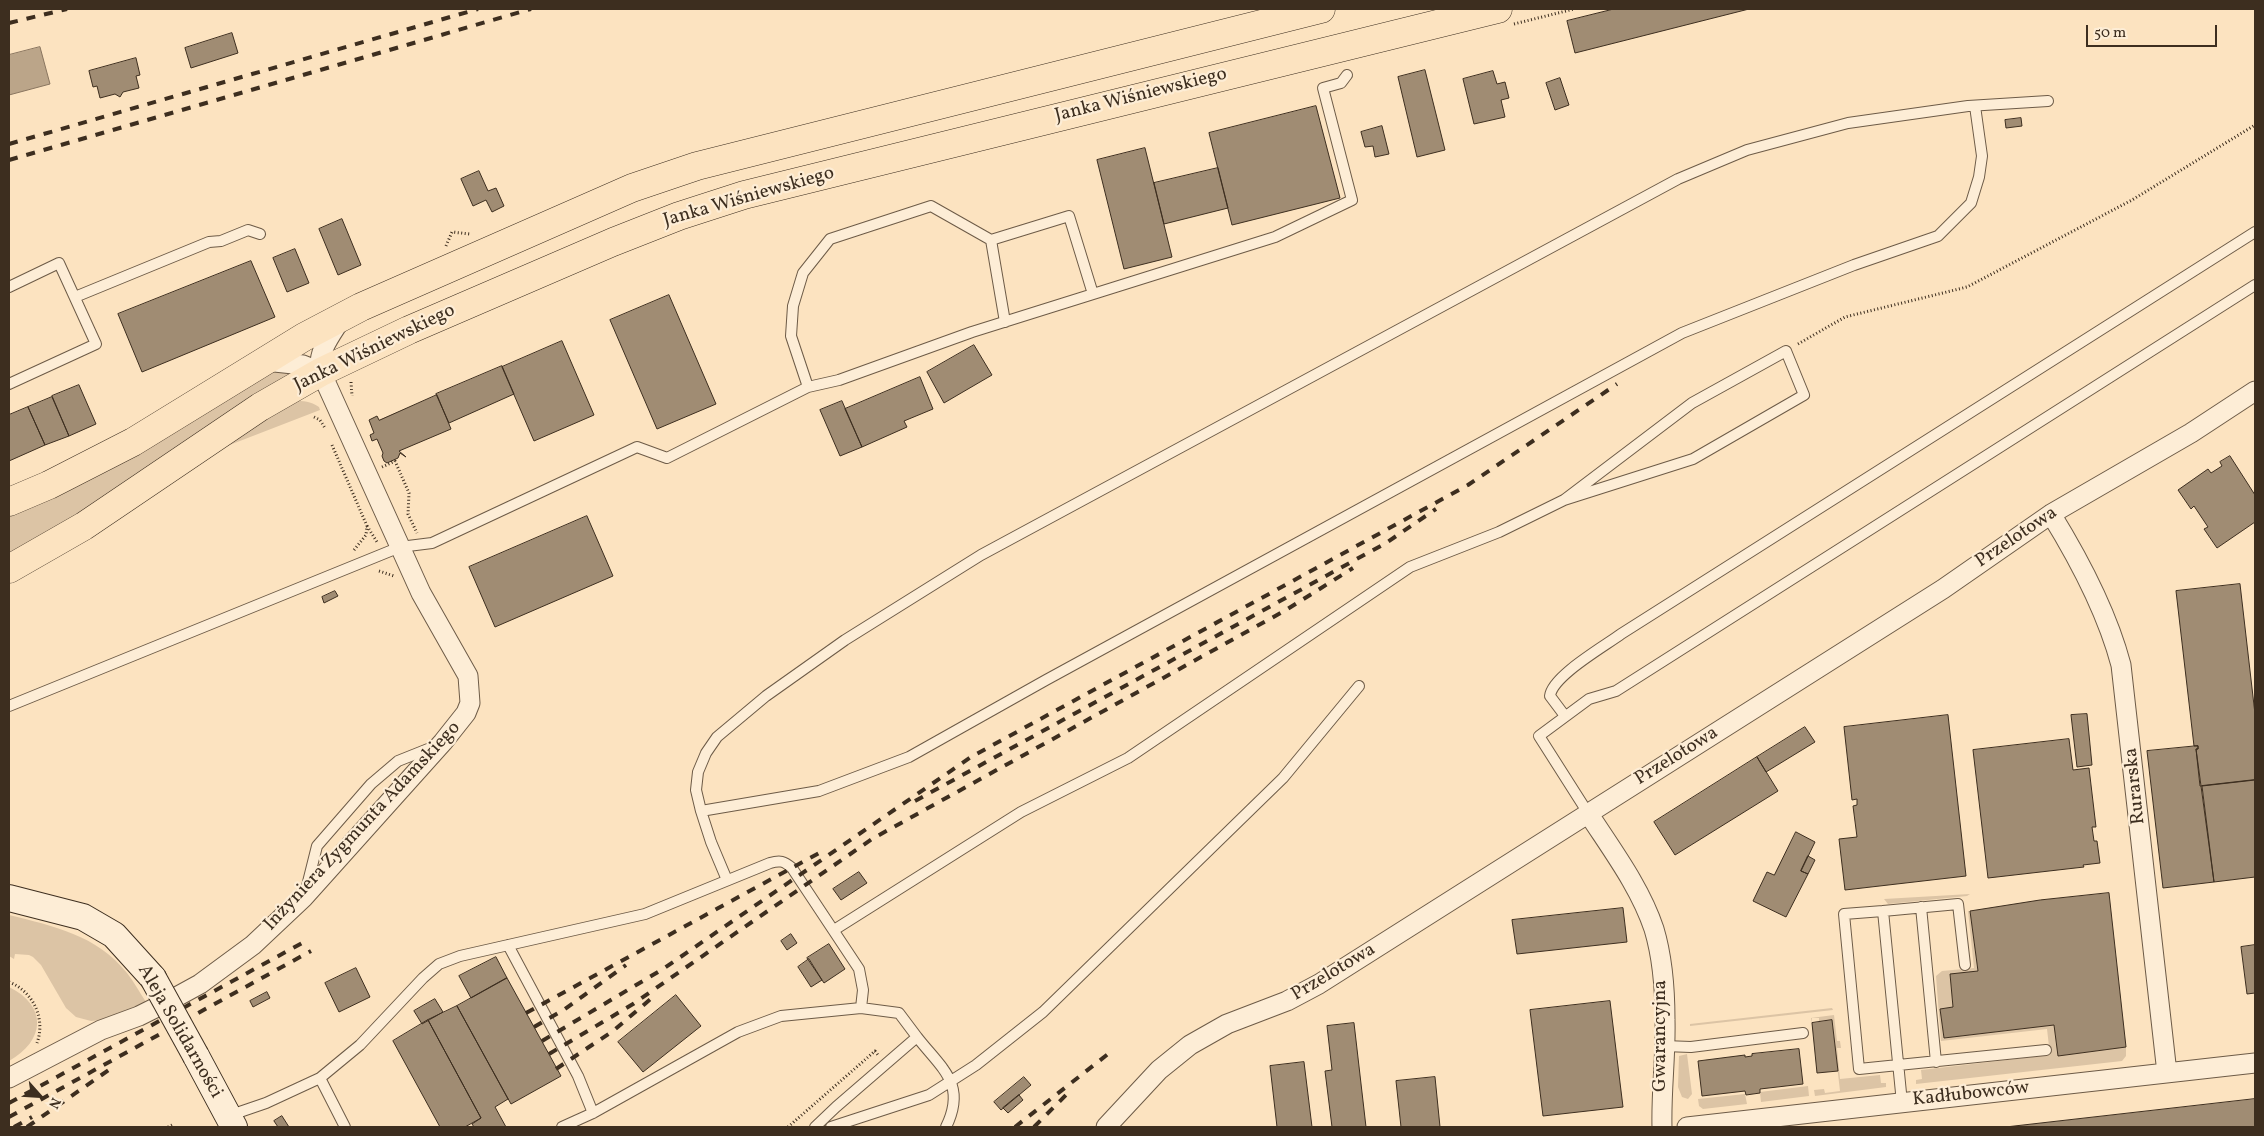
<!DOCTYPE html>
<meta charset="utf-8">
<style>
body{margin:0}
#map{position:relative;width:2264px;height:1136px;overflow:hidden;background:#fce3c0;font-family:Vollkorn,serif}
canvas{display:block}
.frame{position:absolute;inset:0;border:10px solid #3d2e1f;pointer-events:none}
.north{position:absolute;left:15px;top:1071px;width:50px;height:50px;-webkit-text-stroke:4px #fdedd6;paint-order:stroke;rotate:116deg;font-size:14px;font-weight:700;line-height:20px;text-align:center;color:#3d2e1f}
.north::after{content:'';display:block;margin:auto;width:18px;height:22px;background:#3d2e1f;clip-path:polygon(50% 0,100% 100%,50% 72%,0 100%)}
.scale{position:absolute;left:2086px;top:25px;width:131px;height:22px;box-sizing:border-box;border:2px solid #3d2e1f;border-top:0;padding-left:6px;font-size:15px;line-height:18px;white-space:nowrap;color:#3d2e1f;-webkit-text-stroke:4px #fdedd6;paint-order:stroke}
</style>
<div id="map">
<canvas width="2264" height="1136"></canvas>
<div class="frame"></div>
<div class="north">N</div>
<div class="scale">50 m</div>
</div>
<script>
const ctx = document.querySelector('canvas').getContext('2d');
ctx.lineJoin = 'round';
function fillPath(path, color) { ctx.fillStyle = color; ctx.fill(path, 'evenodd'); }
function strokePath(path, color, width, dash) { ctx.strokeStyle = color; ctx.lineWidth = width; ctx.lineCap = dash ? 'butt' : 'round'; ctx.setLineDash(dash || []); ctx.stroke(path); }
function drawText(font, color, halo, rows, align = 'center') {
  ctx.font = font + ' Vollkorn,serif'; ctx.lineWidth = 4.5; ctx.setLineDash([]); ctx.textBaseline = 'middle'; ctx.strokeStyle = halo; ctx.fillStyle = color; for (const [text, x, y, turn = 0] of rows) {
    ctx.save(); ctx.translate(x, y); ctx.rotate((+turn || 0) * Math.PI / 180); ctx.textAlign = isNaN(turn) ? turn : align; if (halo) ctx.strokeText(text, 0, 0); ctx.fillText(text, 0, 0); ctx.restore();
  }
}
fillPath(new Path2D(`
 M276,372H290V376L74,520L9,556V515L268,374Z
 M294,401C304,401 310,401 319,407L320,410L214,451Z
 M1970,894L1967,896L1888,904L1884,899Z
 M1968,911H1970L1978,971L1950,975L1953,1007L1940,1009L1944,1038L2054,1025L2058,1056L2126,1047V1056L2122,1061L1916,1084V1080L1922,1079L1921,1070L2050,1055L2047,1029L1941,1041L1936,976L1942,971L1974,968Z
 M9,915C53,926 97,935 127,973C134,982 140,993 146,1002L103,1020L91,1021L76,1017L66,1008L41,965L33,957L29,955L15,954L14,959L9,956Z
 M9,987C48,1006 45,1041 9,1061Z
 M1832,1008L1833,1010L1690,1026V1024Z
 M1834,1015L1837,1041H1840L1841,1048H1837L1840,1079L1880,1075L1881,1083H1886V1087L1815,1096L1814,1090L1824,1089L1825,1093L1840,1091L1832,1021L1819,1022V1018H1812V1023L1811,1018Z
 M1687,1054L1692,1094L1688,1099L1682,1097L1678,1087L1679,1056Z
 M1808,1086L1809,1096L1761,1102L1760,1092Z
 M1745,1094L1747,1104L1703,1109L1699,1106L1698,1099Z`), '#dcc4a5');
const water = new Path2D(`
 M40,47L50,84L9,95V55Z`);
fillPath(water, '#bba589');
strokePath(water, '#89755f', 1);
const building = new Path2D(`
 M1614,9H1749L1575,53L1567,21Z
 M232,33L238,53L191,68L185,48Z
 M136,58L140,75L136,76L139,88L123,92L120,97L115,94L100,98L97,86L93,87L89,71Z
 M1425,70L1445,150L1417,157L1398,77Z
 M1493,71L1497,84L1505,82L1509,98L1501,100L1505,117L1474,124L1463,79Z
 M1560,78L1569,105L1555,110L1546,83Z
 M1316,106L1340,198L1232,225L1209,133Z
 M2021,118L2022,126L2006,128L2005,120Z
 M1382,126L1389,154L1375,157L1373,146L1365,147L1361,132Z
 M1145,148L1172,257L1124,269L1097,160Z
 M1218,168L1228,208L1164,224L1154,183Z
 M479,171L488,191L496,188L504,206L492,212L486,200L473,206L461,179Z
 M342,219L361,265L338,275L319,229Z
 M295,249L309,283L287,292L273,258Z
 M251,261L275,317L142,372L118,314Z
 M669,295L716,404L657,429L610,320Z
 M562,341L594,415L534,441L502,367Z
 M974,345L992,375L944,403L927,372Z
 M502,366L514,394L449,423L436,394Z
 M920,377L933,409L904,421L907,427L862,447L845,409Z
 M79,385L96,424L69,436L52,396Z
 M437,395L451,429L399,451L406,457L400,453L398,458L387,463L384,461L382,456L383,453L377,439L372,441L370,435L374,433L369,420L377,416L379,420Z
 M52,397L69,436L45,445L28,407Z
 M842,401L862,447L840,456L820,410Z
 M28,407L45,445L9,461V415Z
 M2230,456L2255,495V522L2217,548L2204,529L2208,527L2194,506L2191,509L2178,490L2208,469L2211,473L2222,466L2220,462Z
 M587,516L613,576L495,627L469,567Z
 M2240,584L2255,714V780L2202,786H2200L2196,749H2198V746H2194L2176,591Z
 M335,591L338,596L324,603L322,597Z
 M2087,714L2092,765L2077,767L2071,715Z
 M1948,715L1966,876L1845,890L1839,839L1857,837L1853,806L1857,805V799L1852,800L1844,727Z
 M1805,727L1815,742L1766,772L1757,757Z
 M2069,739L2073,770L2089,768L2096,827H2092L2094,841H2097L2100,863L2083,865L2084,867L1988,878L1973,750Z
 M2198,746V749H2196L2214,882L2163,888L2147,751Z
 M1757,757L1778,791L1675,855L1654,822Z
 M2255,780V877L2214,882L2202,786Z
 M1796,832L1815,842L1801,871L1808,874L1786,917L1753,901L1767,872L1774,875Z
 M1808,856L1815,860L1808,874L1801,871Z
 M859,872L867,883L841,900L833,889Z
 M2109,893L2126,1047L2058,1056L2054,1025L1944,1038L1940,1009L1953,1007L1950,974L1978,971L1970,911L2040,900Z
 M1623,908L1627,942L1517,954L1512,920Z
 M791,934L797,943L787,950L781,941Z
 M829,944L845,969L824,983L807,958Z
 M2255,945V993L2247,994L2241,947Z
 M496,957L507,978L471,998L459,976Z
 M809,959L822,980L811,987L798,967Z
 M356,968L370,997L339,1012L325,983Z
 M507,978L561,1076L511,1104L457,1006Z
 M267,992L270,998L253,1007L250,1001Z
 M676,995L701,1026L643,1072L618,1042Z
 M435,999L443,1012L422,1024L414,1011Z
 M1610,1001L1623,1107L1543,1116L1530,1010Z
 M457,1006L508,1099L495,1107L506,1127H474L472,1124L481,1118L428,1020Z
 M428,1020L481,1118L465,1127H440L393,1041Z
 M1832,1020L1838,1071L1817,1073L1812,1023Z
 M1354,1023L1366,1127H1332L1325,1071L1332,1070L1327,1026Z
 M1799,1049L1803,1084L1760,1089V1093L1746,1095L1745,1091L1702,1096L1698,1061L1745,1055V1057L1752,1056V1054Z
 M1304,1062L1312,1127H1277L1270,1066Z
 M1024,1077L1031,1085L1001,1110L994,1102Z
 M1435,1077L1440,1127H1401L1396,1081Z
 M1019,1095L1023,1100L1008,1113L1003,1108Z
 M2255,1099V1127H2006Z
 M282,1116L289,1127H278L274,1121Z`);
fillPath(building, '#a08c73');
strokePath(building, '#3d2e1f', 1);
const lane = new Path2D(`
 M991,240L1005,322
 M9,287L59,263L96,344L9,384
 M75,297L209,242L221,241L248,230L260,234
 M808,387L791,336L793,306L803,273L830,239L931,206L991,240L1069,216L1093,294
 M9,706L400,547L432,543L637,447L667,458L808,387L839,380L972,332L1275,237L1352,200L1323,88L1341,83L1347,75
 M1565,716L1550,696C1552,676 1605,646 1621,634L2255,232
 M701,811L696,790L698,772L706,753L717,737L766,696L845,640L981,555L1678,179L1747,150L1848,123L1968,106L2048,101
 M1588,813L1539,736L1589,699L1616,691L2255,285
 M727,880L711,842L701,811L819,791L909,757L1046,680L1682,333L1854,265L1938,236L1971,203L1979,177L1982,156L1975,106
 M306,890L317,846L371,784L398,761L433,747
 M1921,907L1936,1062
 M1883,911L1844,914L1859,1069L2046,1050
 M834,930L1021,812L1128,758L1410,567L1499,532L1564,500L1692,403L1786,351L1804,395L1693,459L1564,500
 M508,945L578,1076L593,1113
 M861,1008L899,1013L917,1037
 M1664,1046L1691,1047L1803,1033
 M320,1078L345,1127
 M1902,1103L1883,911L1958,904L1965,965
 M228,1116L266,1103L320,1078L360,1045L423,978L439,964L460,956L645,914L770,863C780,860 784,861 792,868L859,969L863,990L861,1008L781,1016L738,1032L593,1113L562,1127
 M815,1127L836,1107L917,1037C942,1069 967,1084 946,1127
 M831,1127L929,1095L976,1065L1043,1012L1283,778L1359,686`);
const street = new Path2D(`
 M265,361L303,365L321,372
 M2051,514C2080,561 2107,612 2121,665L2167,1073
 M1588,813C1612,850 1640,887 1654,929C1663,959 1665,990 1665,1020C1666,1056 1661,1091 1662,1127
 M9,1078L101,1030L139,1016L169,1001L200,984L253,945L304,897L443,742L466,713L470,703L468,676L421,593L321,372C316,353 331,335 341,319
 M1106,1127L1159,1070L1190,1045L1227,1024L1287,1001L1319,984L1943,589L2051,514L2191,433L2255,391
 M1687,1127L2255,1063`);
const secondary = new Path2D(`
 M9,898L83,917L114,935L153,978
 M196,1056L234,1127`);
const highway = new Path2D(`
 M9,502L49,485L133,442L304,337L361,307L632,188L697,166L1321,9
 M9,569L84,526L260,407L321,372L409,330L613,242L679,216L744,195L1498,9`);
strokePath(lane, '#6d5b47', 12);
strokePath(street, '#6d5b47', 21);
strokePath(secondary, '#3d2e1f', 28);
strokePath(highway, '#3d2e1f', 29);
strokePath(new Path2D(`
 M1514,24L1574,9
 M446,246L452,232L470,234
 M1798,344L1845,317L1967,287L2132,200L2255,125
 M351,382L352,396
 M314,417L320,420L325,428
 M332,445L367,526L366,535L354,550
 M382,467L395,461L409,493L408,514L417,533
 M367,526L377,542
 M379,571L394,576
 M9,982C33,991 46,1019 37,1043
 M168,1127L174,1124
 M788,1127L875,1051L878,1055`), '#3d2e1f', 3, [1, 2.5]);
strokePath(lane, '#fdedd6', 10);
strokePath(street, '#fdedd6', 19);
strokePath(secondary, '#fdedd6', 26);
strokePath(highway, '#fce3c0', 28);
strokePath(new Path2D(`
 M9,23L67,9
 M9,144L478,9
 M9,160L531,9
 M915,801L1386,543L1436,509
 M526,1013L821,852
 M534,1027L565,1009L626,965
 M542,1041L663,969L971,757L1468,485L1617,384
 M549,1054L633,1004L872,839L1286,610L1353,568
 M556,1069L613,1031L653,997
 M9,1103L304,942
 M9,1117L311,951
 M14,1127L32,1117
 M27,1127L113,1067
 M1015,1127L1108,1054
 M1034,1127L1071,1090`), '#3d2e1f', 4, [9, 9]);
const secondaryBridge = new Path2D(`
 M153,978L196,1056`);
strokePath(secondaryBridge, '#3d2e1f', 28, []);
strokePath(secondaryBridge, '#fdedd6', 26);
drawText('19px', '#3d2e1f', '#fdedd6', [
 ["Janka Wiśniewskiego",1141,96,-14],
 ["Janka Wiśniewskiego",749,198,-16],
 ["Janka Wiśniewskiego",375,349,-26],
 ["Przelotowa",2017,538,-34],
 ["Przelotowa",1677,757,-32],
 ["Rurarska",2136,786,-96],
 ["Inżyniera Zygmunta Adamskiego",363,827,-47],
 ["Przelotowa",1334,973,-31],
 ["Aleja Solidarności",179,1032,60],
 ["Gwarancyjna",1662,1036,-90],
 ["Kadłubowców",1971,1095,-6]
]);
</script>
